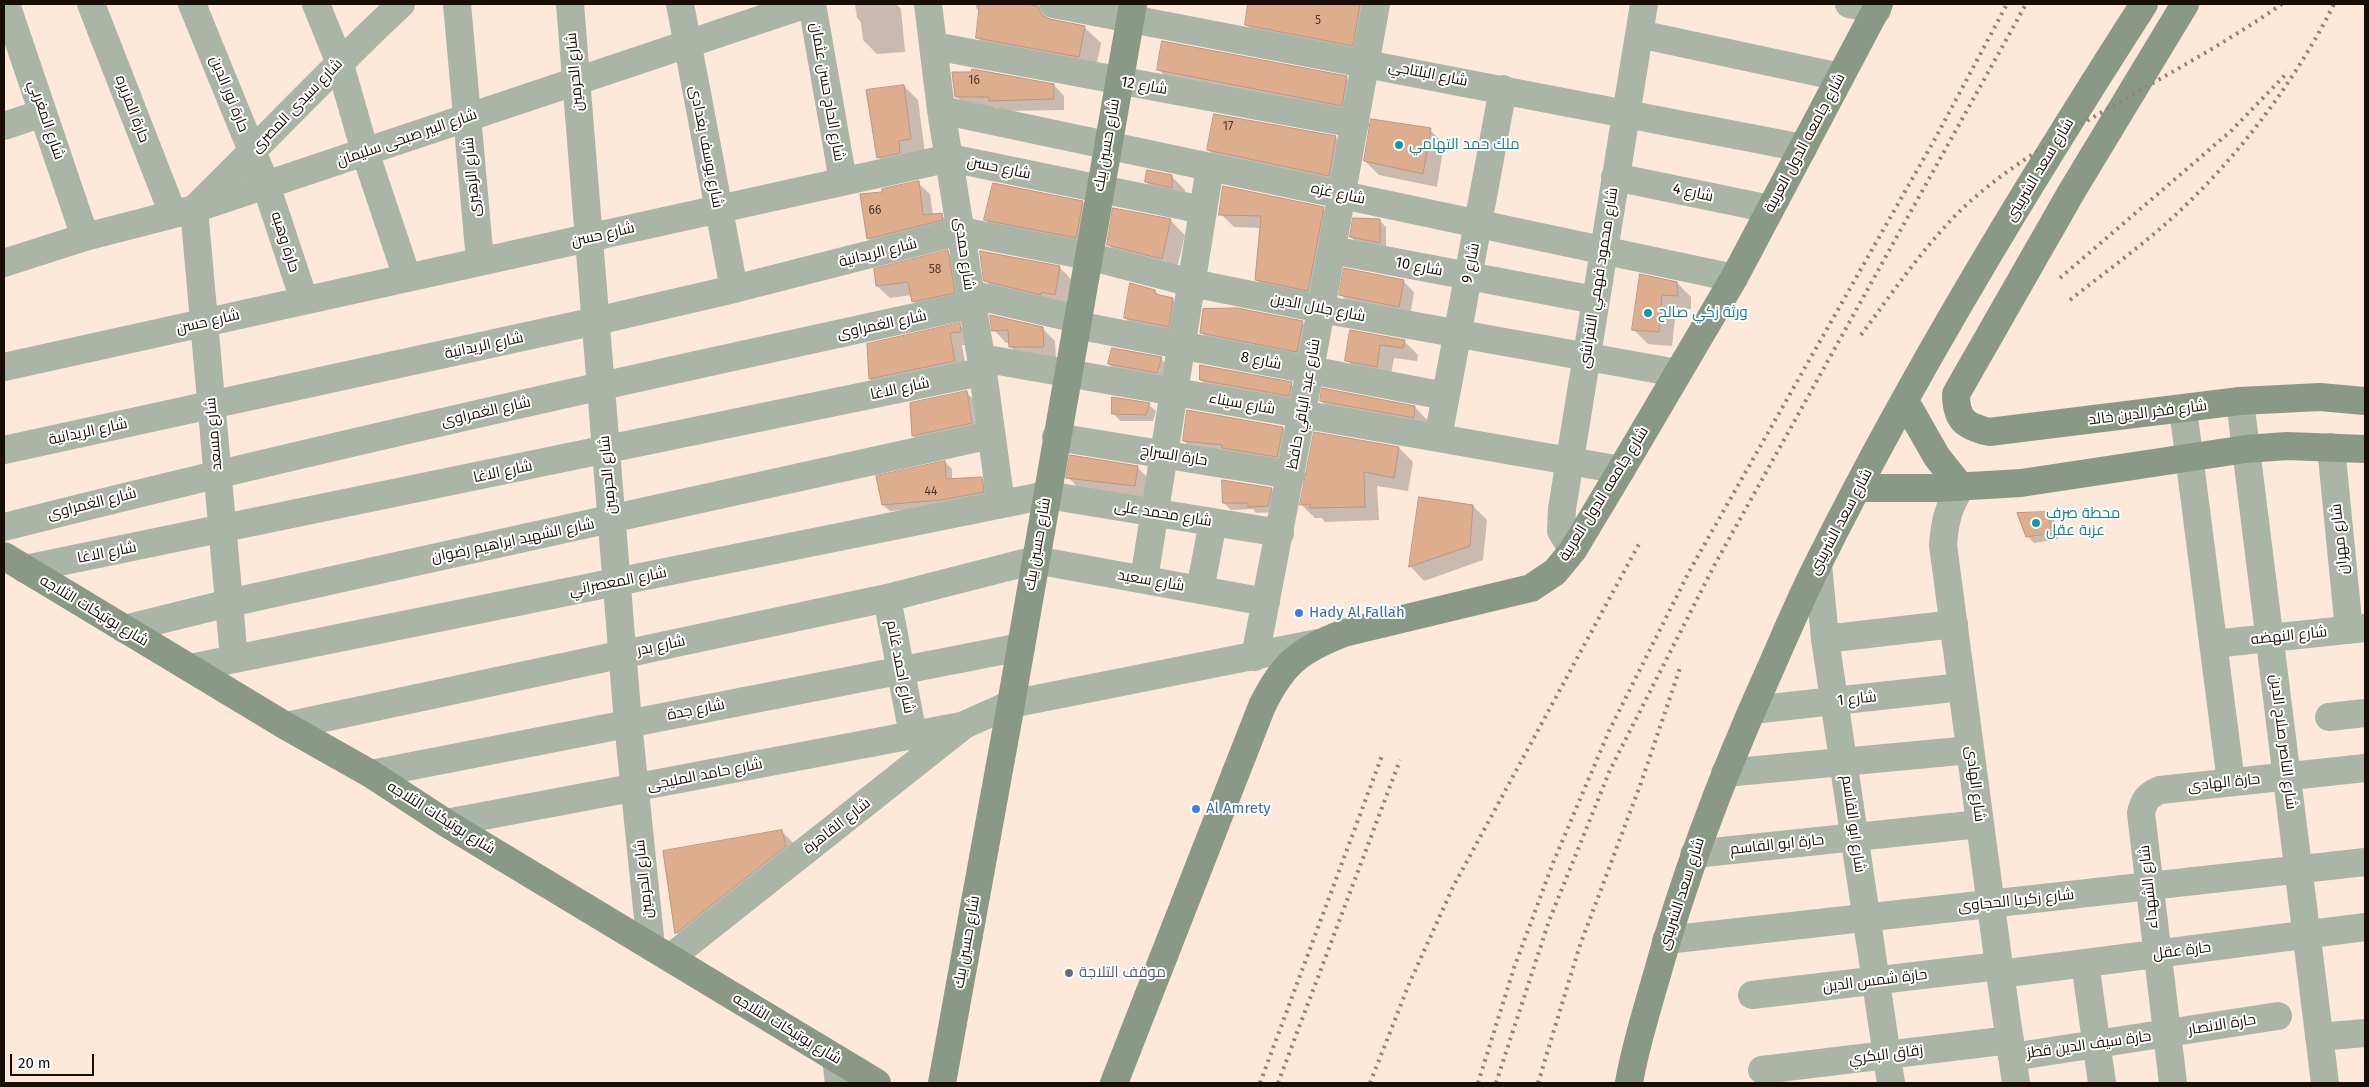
<!DOCTYPE html>
<meta charset="utf-8">
<style>
body{margin:0}
#map{position:relative;width:2369px;height:1087px;overflow:hidden;background:#fde8da;font-family:"Fira Sans",sans-serif}
canvas{display:block}
.frame{position:absolute;inset:0;border:5px solid #190e06;pointer-events:none}
.scale{position:absolute;left:10px;top:1054px;width:84px;height:22px;box-sizing:border-box;border:2px solid #190e06;border-top:0;padding-left:6px;font-size:15px;line-height:18px;white-space:nowrap;color:#190e06;-webkit-text-stroke:4px #fff;paint-order:stroke}
</style>
<div id="map">
<canvas width="2369" height="1087"></canvas>
<div class="frame"></div>
<div class="scale">20 m</div>
</div>
<script>
const ctx = document.querySelector('canvas').getContext('2d');
ctx.lineJoin = 'round';
function fillPath(path, color) { ctx.fillStyle = color; ctx.fill(path, 'evenodd'); }
function strokePath(path, color, width, dash) { ctx.strokeStyle = color; ctx.lineWidth = width; ctx.lineCap = dash ? 'butt' : 'round'; ctx.setLineDash(dash || []); ctx.stroke(path); }
function drawText(font, color, halo, rows, align = 'center') {
  ctx.font = font + ' "Fira Sans",Cairo,sans-serif'; ctx.lineWidth = 4; ctx.setLineDash([]); ctx.textBaseline = 'middle'; ctx.strokeStyle = halo; ctx.fillStyle = color; for (const [text, x, y, turn = 0] of rows) {
    ctx.save(); ctx.translate(x, y); ctx.rotate((+turn || 0) * Math.PI / 180); ctx.textAlign = isNaN(turn) ? turn : align; if (halo) ctx.strokeText(text, 0, 0); ctx.fillText(text, 0, 0); ctx.restore();
  }
}
fillPath(new Path2D(`
 M855,4H896L901,9L905,52L877,54L863,40L861,22L857,18Z
 M976,4H1021L1037,8L1050,21L1084,27L1101,43L1095,72L993,54L977,37L980,12L976,8Z
 M1249,4H1366V59L1260,38L1246,24Z
 M1159,70L1346,78L1360,91L1355,118L1172,83Z
 M972,73L1054,85L1064,96V110L1001,111L997,107H967L956,96Z
 M904,86L918,100L925,153L892,171L878,157Z
 M1430,130L1444,144L1437,187L1379,175L1365,161Z
 M1336,138L1350,152L1343,190L1222,164L1208,150Z
 M1171,176L1185,190V201L1160,196L1146,182Z
 M918,183L930,194L933,215H941L953,227L880,250L868,238L883,193Z
 M1082,202L1096,216L1090,251L999,233L985,219Z
 M1323,208L1336,221L1321,303L1270,292L1256,279L1261,228L1234,227L1221,214Z
 M1379,220L1386,227V249L1358,244L1351,237Z
 M1171,221L1185,235L1176,272L1122,258L1108,244Z
 M947,252L960,264L966,305L926,314L913,301L912,295L890,298L877,286Z
 M981,252L1060,268L1071,279L1066,305L997,292L986,281Z
 M1641,276L1677,283L1691,297V309H1676L1672,346L1648,344L1634,330Z
 M1403,281L1414,292L1410,317L1352,306L1341,295Z
 M1155,291L1160,296L1173,299L1183,310L1179,337L1136,329L1125,318Z
 M1302,322L1315,335L1309,363L1214,345L1202,333Z
 M959,325L972,337L973,345H962L967,374L883,391L870,379Z
 M1042,328L1055,341L1056,359H1023L1010,346V343H1006L994,330Z
 M1351,332L1404,341L1418,355L1417,361L1394,358L1390,380L1361,374L1347,360Z
 M1161,359L1175,372L1171,386L1123,378L1109,364Z
 M1201,380L1291,384L1302,394L1300,406L1212,391Z
 M966,392L980,406L985,437L927,450L913,436L911,404Z
 M1321,401L1415,407L1427,420L1426,430L1334,413Z
 M1149,405L1156,411L1153,421H1120L1114,414Z
 M1283,428L1297,442L1291,470L1198,455L1184,441Z
 M1399,448L1413,462L1408,491L1377,486L1379,520L1325,522L1322,518H1315L1301,504Z
 M945,462L952,469V480L981,478L988,485L990,498L949,507L890,511L883,505Z
 M1137,467L1149,479L1146,497L1079,489L1068,477Z
 M1271,489L1278,496L1274,512L1256,513L1253,509L1231,510L1224,503Z
 M1420,499L1473,506L1487,520L1483,560L1424,581L1411,567Z
 M2047,513L2054,520L2058,539L2034,543L2027,536Z
 M782,832L803,852L697,954L677,933L664,852Z`), '#0003');
const building = new Path2D(`
 M980,4H1024L1038,6L1042,15L1050,19L1085,26L1079,57L976,38Z
 M1248,4H1360L1353,46L1245,25Z
 M1162,41L1347,76L1342,106L1157,70Z
 M972,69L1054,84V99L989,101V97H955L952,72H971Z
 M904,85L911,139L899,141L900,153L877,158L866,90Z
 M1214,114L1336,136L1329,176L1207,150Z
 M1371,119L1431,128L1423,174L1364,161Z
 M1147,170L1172,175V188L1145,182Z
 M919,181L923,215L942,213L943,220L867,239L860,194L882,192V189Z
 M993,183L1083,201L1076,238L984,220Z
 M1223,186L1324,207L1308,291L1255,280L1261,216L1219,215Z
 M1113,208L1171,219L1162,259L1107,245Z
 M1353,218L1380,219V243L1350,237Z
 M948,250L955,293L912,302L908,282L876,286L874,269Z
 M980,251L1060,266L1055,295L1041,292V295L984,281Z
 M1344,268L1404,280L1399,307L1339,295Z
 M1640,274L1677,282L1678,296L1662,295L1659,332L1632,330Z
 M1130,283L1155,290V294L1173,298L1169,327L1124,318Z
 M1237,308L1303,321L1297,352L1200,333L1203,309Z
 M990,315L1043,327L1044,347H1009L1008,330L992,331Z
 M960,323L961,332L950,333L955,361L869,379L867,344Z
 M1350,330L1405,340L1403,348L1380,345L1377,367L1345,361Z
 M1112,348L1162,357L1157,373L1108,364Z
 M1200,365L1292,382L1289,396L1200,380Z
 M1322,388L1415,406L1414,418L1320,401Z
 M967,391L972,423L912,436L910,403Z
 M1112,397L1150,403L1146,415L1112,414Z
 M1187,410L1283,427L1277,457L1222,448V445L1183,441Z
 M1314,432L1399,447L1394,478L1364,472L1365,507L1310,508V504L1300,505Z
 M1070,455L1138,466L1135,486L1066,478Z
 M945,461L946,479L982,477L984,492L941,500L882,505L876,476Z
 M1222,480L1272,488L1268,506L1248,507V503H1223Z
 M1419,497L1473,505L1470,546L1409,567Z
 M2048,512L2052,533L2026,537L2017,513Z
 M782,830L786,846L675,934L663,851Z`);
fillPath(building, '#ddad8e');
strokePath(building, '#b89782', 1);
strokePath(new Path2D(`
 M6,4L85,237
 M91,4L173,214
 M192,4L266,185L304,300
 M316,4L339,61L365,152L407,277
 M457,4L480,261
 M570,4L628,723L651,947
 M680,4L734,289
 M812,4L843,181
 M928,4L941,110L981,358L1001,504
 M1053,4L1803,148
 M1849,4L1877,10
 M1639,34L1840,77
 M934,46L1355,124
 M941,110L1734,278
 M4,126L43,113
 M1615,177L1770,209
 M1332,250L1595,300
 M4,263L85,237L194,209L807,4
 M970,294L1077,319
 M1076,325L1445,396
 M981,358L1621,470
 M4,367L950,158L1203,210
 M2240,401L2325,1083
 M2183,409L2231,782
 M1056,437L1291,475
 M1438,438L1503,89
 M2331,447L2349,630
 M4,450L596,321L734,289L961,231L1088,256L1192,283L1321,309L1677,373
 M1961,487C1948,508 1945,520 1943,545L1999,966L2016,1083
 M4,527C325,446 648,375 971,305
 M1573,550L1561,531L1562,509L1644,4
 M1818,564L1825,639L1891,1083
 M25,569L981,372
 M1144,579L1210,167
 M1200,590L1213,522
 M887,598L913,735
 M124,629L229,603L991,435
 M1825,639L1954,624
 M2213,644L2365,628
 M1255,657L1310,370L1376,4
 M234,659L194,209C264,141 330,70 401,4
 M190,668L1047,495L1280,533
 M1752,710L1962,687
 M2329,717L2365,713
 M286,726L887,598L1035,560L1266,602
 M1725,773L1970,750
 M371,774L1021,647
 M446,823L961,726
 M1694,854L1980,824
 M1666,940L2365,862
 M670,958L964,725L1011,704L1318,643
 M2085,963L2102,1083
 M2000,974L2365,927
 M1752,995L1999,966
 M2319,1037L2365,1033
 M2012,1057L2278,1016
 M836,1058L839,1083
 M1762,1070L2010,1040
 M2173,1083L2141,813C2144,800 2148,795 2160,790L2365,768`), '#aab5a7', 28);
strokePath(new Path2D(`
 M2185,4L2072,191L1956,394C1956,420 1965,426 1989,432L2240,401L2320,397L2365,401
 M1905,401L1937,457L1961,487
 M1858,488H1936L2021,483L2246,449L2287,446L2365,449
 M4,556L286,726L371,774L446,823L877,1083
 M942,1083L1011,704L1133,4
 M1114,1083L1262,706C1283,663 1300,650 1344,633L1531,588L1555,572L1573,550L1621,470L1734,278L1879,4
 M1629,1083C1635,1047 1646,1013 1656,978C1684,877 1721,779 1764,683C1782,643 1799,601 1819,562C1915,370 2028,185 2144,4`), '#8a9985', 28);
strokePath(new Path2D(`
 M2060,278L2231,131L2288,72
 M2070,300C2104,273 2139,248 2171,219C2236,160 2295,82 2334,4
 M1861,335C1893,292 1924,246 1963,208C2002,171 2051,142 2097,115C2159,79 2223,45 2282,4
 M1260,1083L1383,753
 M1278,1083L1400,760
 M1370,1083L1409,984L1453,887L1639,544
 M1478,1083L1514,968L1553,863L1609,731L1690,570L1936,137L2007,4
 M1496,1083L1549,921L1610,770L1714,566L2026,4
 M1538,1083L1579,948L1641,783L1680,668`), '#948478', 4, [2.5, 5]);
for (const [x, y, r, color] of [
 [1399,145,5,"#0f9aa8"],
 [1648,313,5,"#0f9aa8"],
 [2036,523,5,"#0f9aa8"],
 [1299,613,5,"#3f7fe0"],
 [1196,809,5,"#3f7fe0"],
 [1069,973,5,"#5c6f8a"]
]) { const dot = new Path2D(); dot.arc(x, y, r, 0, 2 * Math.PI); ctx.fillStyle = color; ctx.fill(dot); strokePath(dot, '#fff', 2); }
drawText('12px', '#4a3628', null, [
 ["5",1318,21],
 ["16",974,81],
 ["17",1228,127],
 ["66",875,211],
 ["58",935,270],
 ["44",931,492]
]);
drawText('15px', '#190e06', '#fff', [
 ["شارع الحرمين",575,72,-95],
 ["شارع البلتاجي",1428,74,11],
 ["شارع 12",1144,86,10],
 ["شارع الحاج حسن عثمان",827,92,80],
 ["حارة نور الدين",229,94,68],
 ["شارع سيدى المصرى",297,106,-46],
 ["حارة المزيره",132,109,69],
 ["شارع المغربي",46,120,71],
 ["شارع البير صبحى سليمان",407,138,-19],
 ["شارع جامعه الدول العربية",1805,143,-62],
 ["شارع حسين بيك",1107,145,-80],
 ["شارع يوسف بغدادى",706,147,79],
 ["شارع حسن",999,168,12],
 ["شارع سعد الشربينى",2040,170,-59],
 ["شارع الزهيرى",472,177,-95],
 ["شارع 4",1693,193,12],
 ["شارع غزه",1338,194,12],
 ["شارع حسن",603,235,-13],
 ["حارة وهبه",285,242,72],
 ["شارع الريدانية",878,253,-14],
 ["شارع حمدى",964,254,82],
 ["شارع 9",1471,263,-79],
 ["شارع 10",1419,267,11],
 ["شارع محمود فهمي النقراشى",1599,278,-81],
 ["شارع جلال الدين",1318,308,11],
 ["شارع حسن",208,322,-13],
 ["شارع الغمراوى",882,325,-12],
 ["شارع الريدانية",484,346,-12],
 ["شارع 8",1261,361,11],
 ["شارع الاغا",900,389,-12],
 ["شارع سيناء",1242,404,10],
 ["شارع عبد الباقي حافظ",1304,404,-80],
 ["شارع الغمراوى",486,412,-13],
 ["شارع فخر الدين خالد",2148,413,-7],
 ["شارع الريدانية",88,432,-12],
 ["شارع مسعد",214,434,-95],
 ["حارة السراج",1174,456,9],
 ["شارع الاغا",503,472,-12],
 ["شارع الحرمين",608,475,-95],
 ["شارع جامعه الدول العربية",1604,494,-58],
 ["شارع الغمراوى",92,504,-14],
 ["شارع محمد على",1163,514,9],
 ["شارع سعد الشربينى",1841,522,-62],
 ["شارع مهران",2340,539,-96],
 ["شارع الشهيد ابراهيم رضوان",513,541,-12],
 ["شارع حسين بيك",1038,544,-80],
 ["شارع الاغا",107,553,-11],
 ["شارع سعيد",1151,581,10],
 ["شارع المعصراني",618,582,-11],
 ["شارع بوتيكات الثلاجه",94,611,31],
 ["شارع النهضه",2289,636,-6],
 ["شارع بدر",661,646,-12],
 ["شارع احمد غانم",900,667,79],
 ["شارع 1",1857,699,-6],
 ["شارع جدة",696,710,-11],
 ["شارع الناصر صلاح الدين",2283,742,83],
 ["شارع حامد المليجى",705,775,-11],
 ["حارة الهادى",2224,783,-6],
 ["شارع الهادى",1975,784,83],
 ["شارع بوتيكات الثلاجه",441,818,32],
 ["شارع ابو القاسم",1853,824,82],
 ["شارع القاهرة",837,826,-38],
 ["حارة ابو القاسم",1777,845,-6],
 ["شارع الحرمين",644,879,-96],
 ["شارع الشهداء",2149,887,-96],
 ["شارع سعد الشربينى",1682,894,-72],
 ["شارع زكريا الحجاوى",2016,901,-6],
 ["شارع حسين بيك",967,942,-80],
 ["حارة عقل",2182,951,-7],
 ["حارة شمس الدين",1875,981,-7],
 ["حارة الانصار",2222,1025,-9],
 ["شارع بوتيكات الثلاجه",787,1029,31],
 ["حارة سيف الدين قطز",2089,1045,-8],
 ["زقاق البكري",1886,1055,-7]
]);
drawText('15px', '#0d838f', '#fff', [
 ["ملك حمد التهامي",1409,145],
 ["ورثة زكي صالح",1658,313],
 ["محطة صرف",2046,514],
 ["عزبة عقل",2046,531]
], 'left');
drawText('15px', '#366cbe', '#fff', [
 ["Hady Al Fallah",1309,613],
 ["Al Amrety",1206,809]
], 'left');
drawText('15px', '#4e5e75', '#fff', [
 ["موقف التلاجة",1079,973]
], 'left');
</script>
